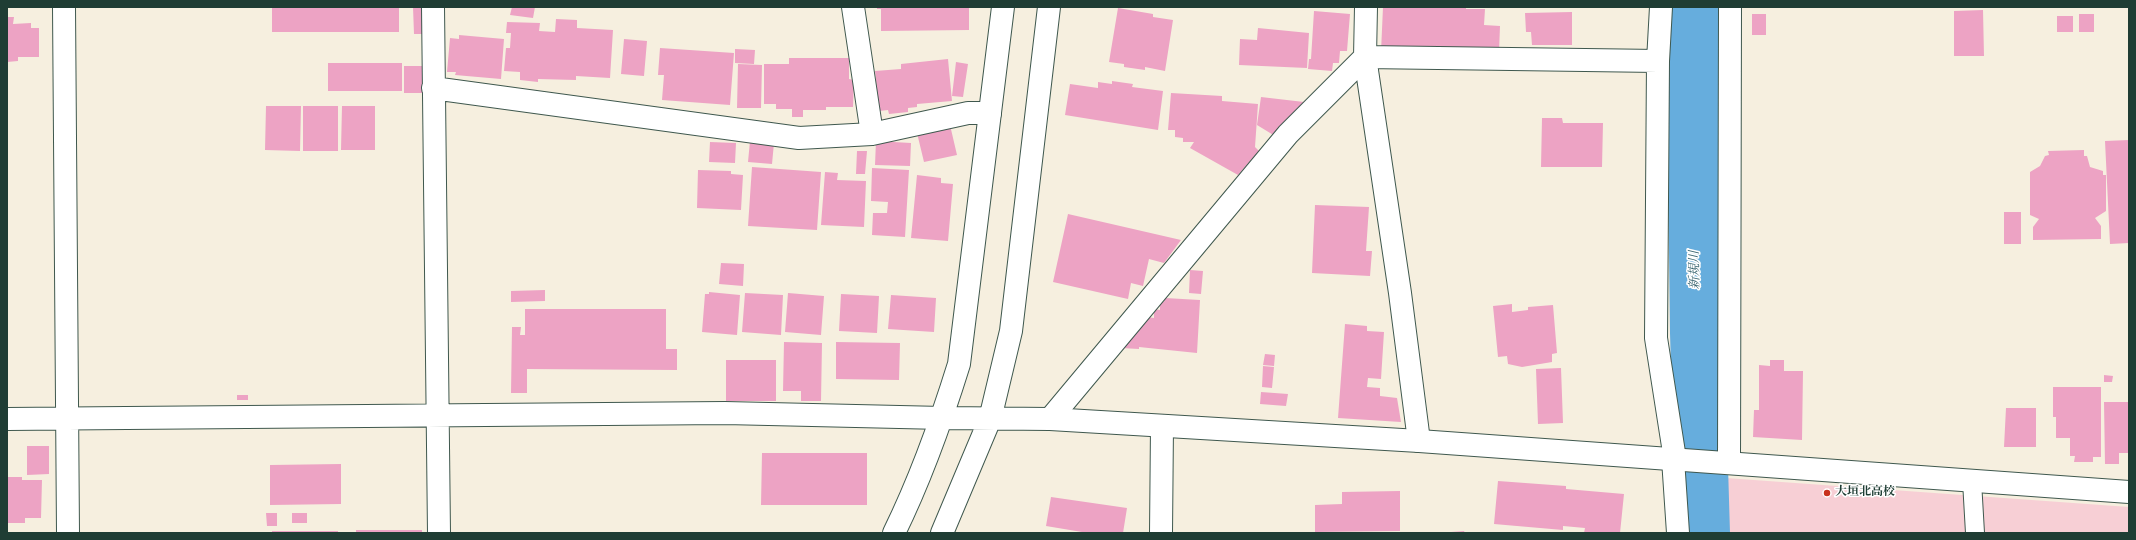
<!DOCTYPE html>
<meta charset="utf-8">
<style>
body{margin:0}
#map{position:relative;width:2136px;height:540px;overflow:hidden;background:#f6efdf;font-family:Vollkorn,serif}
canvas{display:block}
.frame{position:absolute;inset:0;border:8px solid #1f3d34;pointer-events:none}
</style>
<div id="map">
<canvas width="2136" height="540"></canvas>
<div class="frame"></div>
</div>
<script>
const ctx = document.querySelector('canvas').getContext('2d');
ctx.lineJoin = 'round';
function fillPath(path, color) { ctx.fillStyle = color; ctx.fill(path, 'evenodd'); }
function strokePath(path, color, width, dash) { ctx.strokeStyle = color; ctx.lineWidth = width; ctx.lineCap = dash ? 'butt' : 'round'; ctx.setLineDash(dash || []); ctx.stroke(path); }
function drawText(font, color, halo, rows, align = 'center') {
  ctx.font = font + ' Vollkorn,"Noto Serif JP",serif'; ctx.lineWidth = 3; ctx.setLineDash([]); ctx.textBaseline = 'middle'; ctx.strokeStyle = halo; ctx.fillStyle = color; for (const [text, x, y, turn = 0] of rows) {
    ctx.save(); ctx.translate(x, y); ctx.rotate((+turn || 0) * Math.PI / 180); ctx.textAlign = isNaN(turn) ? turn : align; if (halo) ctx.strokeText(text, 0, 0); ctx.fillText(text, 0, 0); ctx.restore();
  }
}
fillPath(new Path2D(`
 M1726,478L2129,507V533H1726Z`), '#f7cfd5');
strokePath(new Path2D(`
 M1693,7L1697,333L1703,533`), '#66addd', 54);
fillPath(new Path2D(`
 M272,7H399V32H272Z
 M413,7H423V34H414Z
 M512,7H535L533,18L510,15Z
 M877,7H969V30L881,31V9H877Z
 M1383,7H1466V9H1485L1484,25L1500,26L1499,52H1381Z
 M1118,8L1153,14V17L1173,20L1165,71L1145,67V70L1124,67V64L1109,62Z
 M1983,10L1984,56H1954V11Z
 M1314,11L1350,14L1347,51H1340L1339,63H1333L1332,71L1308,69L1309,59H1311Z
 M1572,12V45H1532L1531,32H1526L1525,13Z
 M1752,14H1766V35H1752Z
 M2079,14H2094V32H2079Z
 M2057,16H2073V32H2057Z
 M7,17H14L13,24L31,23V28H39V57H18V61L7,62Z
 M556,19L577,20V28L613,30L610,78L576,76V80L538,79V82L520,80V72L504,71L506,48H510L511,33H506L507,22L540,23L539,31L555,32Z
 M1258,28L1309,33L1307,68L1239,65L1240,39L1257,40Z
 M459,35L504,39L501,79L455,75L456,72H447L450,38L459,39Z
 M624,39L647,41L644,76L621,74Z
 M660,48L734,53L730,105L662,100L664,75H658Z
 M735,49L755,50L754,64L735,63Z
 M789,58H849V79L854,80L853,107H826V110H803V117H792V109H776V104H764V64H789Z
 M948,59L952,101L917,104V107L908,108V112L889,114L888,110L879,111L875,71L901,69V64Z
 M956,62L968,64L963,97L952,96Z
 M328,63H402V91H328Z
 M738,64L762,65L761,108H737Z
 M404,66H422V93H404Z
 M1112,81L1133,84L1132,87L1163,91L1158,130L1065,115L1070,84L1098,88V82L1112,84Z
 M1171,93L1222,96V101L1258,104L1255,147L1259,151L1238,175L1190,148L1194,142H1183V138L1175,137V130H1168Z
 M1261,97L1304,102L1275,136L1257,125Z
 M266,106H301L300,151L265,150Z
 M303,106H338V151H303Z
 M342,106H375V150H341Z
 M1542,118H1562L1563,123H1603L1602,167H1541Z
 M950,125L957,155L924,162L917,133Z
 M2129,140V243L2110,244L2105,141Z
 M750,141L774,143L772,164L748,162Z
 M876,141L911,143L910,166L875,165Z
 M710,142L736,143L735,163L709,162Z
 M2084,150V156H2087L2090,167L2103,171V175H2106V211L2095,218L2101,226V239L2033,240V227L2039,219L2030,215V172L2040,166L2045,156L2049,155L2048,151Z
 M857,151H867L865,174H856Z
 M752,167L821,172L817,230L748,226Z
 M872,168L909,170L905,237L872,235L873,213H887L888,202L871,201Z
 M698,170L731,171V174L743,175L741,210L697,208Z
 M825,172L838,173L837,180L866,181L864,227L821,225Z
 M917,175L941,178V183L953,184L948,241L911,238Z
 M1315,205L1369,207L1366,251H1372L1370,276L1312,273Z
 M2004,212H2021V244H2004Z
 M1068,214L1181,240L1164,263L1149,259L1143,286L1131,283L1128,299L1053,282Z
 M721,263L744,264L743,286L719,284Z
 M1190,270L1203,271L1201,294L1189,293Z
 M545,290V301L511,302V291Z
 M709,292L740,295L737,335L702,332L705,294H709Z
 M745,293L783,295L781,335L742,332Z
 M788,293L824,296L821,335L785,332Z
 M841,294L879,296L877,333L839,331Z
 M891,295L936,298L934,332L888,329Z
 M1165,298L1200,300L1197,353L1139,347V349L1121,348L1147,317L1154,318V309L1160,310V302H1164Z
 M1512,304V312L1528,310V307L1553,305L1557,353L1552,354V362L1522,367L1508,364L1507,356L1498,357L1493,306Z
 M525,309H666V349H677V370L527,369V393H511L512,327H521L520,335H525Z
 M1345,324L1367,326V331L1384,332L1381,379L1368,378L1367,387L1380,388V396L1397,398L1401,422L1338,418Z
 M784,342L822,343L821,401H801V391H783Z
 M836,342L900,343L899,380L836,379Z
 M1265,354L1275,355L1274,366L1263,365Z
 M726,360H776V401H726Z
 M1770,360H1784V371H1803L1802,440L1753,437L1754,410H1759V365L1770,366Z
 M1263,366L1274,367L1272,388L1262,387Z
 M1561,368L1563,423L1538,424L1536,369Z
 M2104,375L2113,376L2112,382H2104Z
 M2053,387H2101V457H2093V462H2074L2075,456H2070V438H2056V417H2053Z
 M1261,392L1288,394L1286,406L1260,404Z
 M237,395H248V400H237Z
 M2104,402H2129V453H2119V464H2105Z
 M2006,408H2036V447H2004Z
 M27,446H49V474L27,475Z
 M762,453H867V505H761Z
 M341,464V504L270,505V465Z
 M7,477H22V480H42L41,518H25V523H7Z
 M1498,481L1566,486V489L1624,494L1620,533H1584L1585,528L1563,526V530L1494,524Z
 M1400,491V531L1315,532V505L1342,504V492Z
 M1051,497L1127,508L1123,533H1088L1046,526Z
 M266,513H277V526H267Z
 M292,513H307V523H292Z
 M356,530H422V533H356Z
 M272,531H338V533H272Z
 M1464,531L1465,533H1451V532Z`), '#eda3c4');
const lane = new Path2D(`
 M1972,481L1975,533`);
const street = new Path2D(`
 M64,7L68,533
 M433,7L439,533
 M853,7L872,134
 M1366,7L1365,57L1400,293L1419,441
 M1661,7L1658,61L1656,338L1675,459
 M433,88L799,138L872,134L968,113H990
 M7,419L725,413L943,418
 M1050,419L1288,134L1365,57L1658,61
 M1673,459L1678,533
 M1729,462L1730,7
 M1161,533L1162,426`);
const secondary = new Path2D(`
 M943,418L1050,419L1419,441L2129,492
 M894,533C921,478 941,422 959,364L1003,7
 M942,533L990,419L1011,331L1049,7`);
strokePath(lane, '#3f584e', 20);
strokePath(street, '#3f584e', 24);
strokePath(secondary, '#3f584e', 24);
strokePath(lane, '#fff', 18);
strokePath(street, '#fff', 22);
strokePath(secondary, '#fff', 22);
for (const [x, y, r, color] of [
 [1827,493,4,"#c8321e"]
]) { const dot = new Path2D(); dot.arc(x, y, r, 0, 2 * Math.PI); ctx.fillStyle = color; ctx.fill(dot); strokePath(dot, '#fff', 1.5); }
drawText('bold 12px', '#1f3d34', '#fff', [
 ["大垣北高校",1835,493]
], 'left');
drawText('italic 13px', '#38646f', '#fff', [
 ["新規川",1696,270,-91]
]);
</script>
